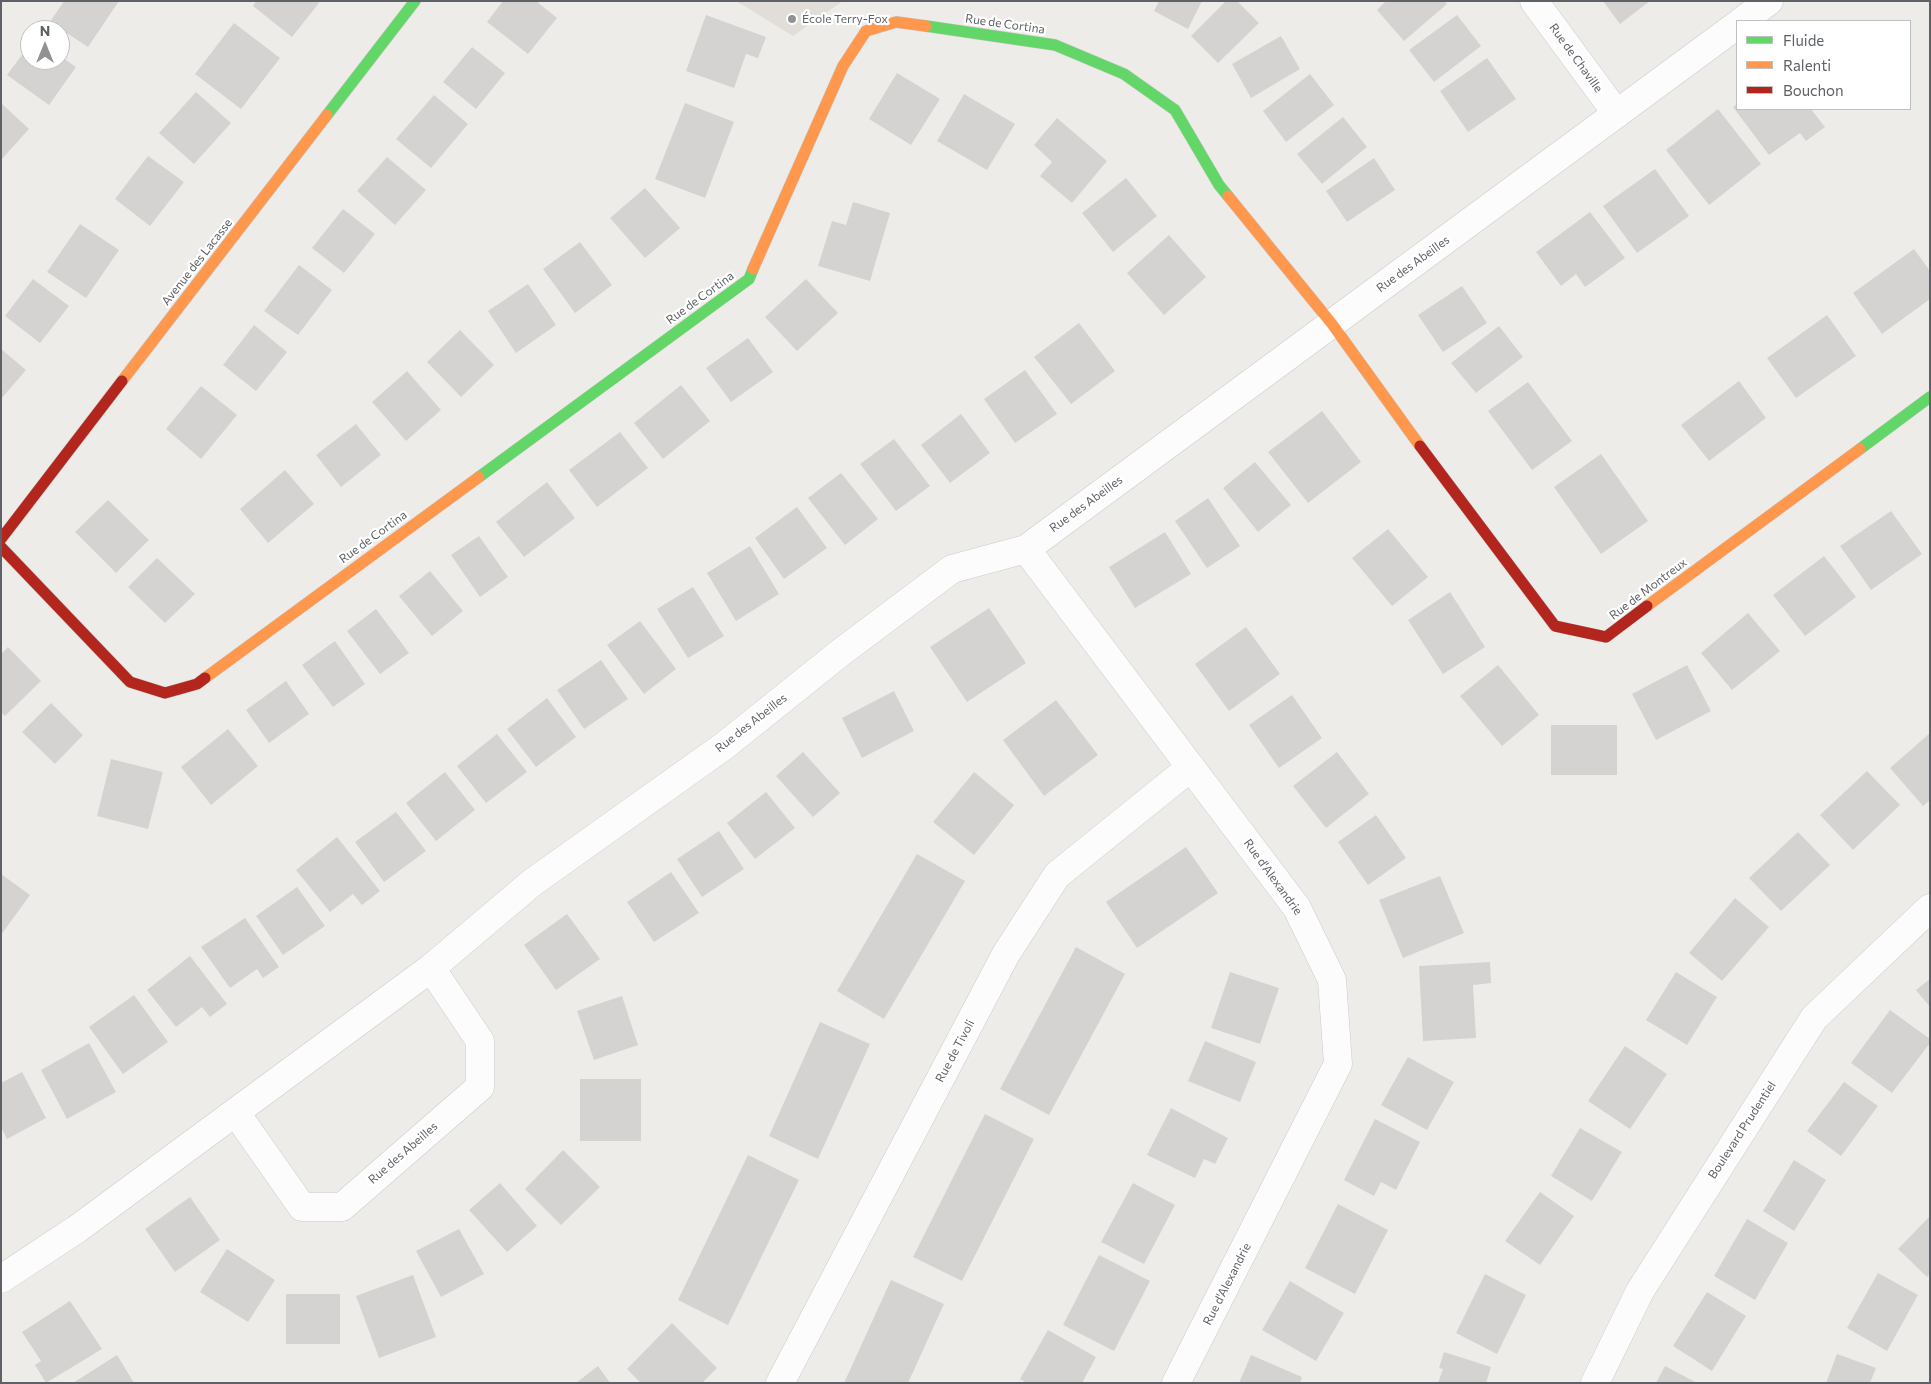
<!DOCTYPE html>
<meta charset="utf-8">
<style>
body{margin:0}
#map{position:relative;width:1931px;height:1384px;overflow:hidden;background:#eeece9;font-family:Commissioner,sans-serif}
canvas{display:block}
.frame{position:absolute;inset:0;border:2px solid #5e6267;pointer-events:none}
.legend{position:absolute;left:1736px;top:20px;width:175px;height:90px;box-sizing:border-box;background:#fff;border:1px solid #bfc0c2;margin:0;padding:6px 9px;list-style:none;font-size:15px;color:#5e6267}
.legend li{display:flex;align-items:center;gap:10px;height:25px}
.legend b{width:25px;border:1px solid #bfc0c2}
.north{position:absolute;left:20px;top:20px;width:50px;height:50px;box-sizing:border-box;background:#fff;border:1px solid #bfc0c2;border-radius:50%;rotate:0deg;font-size:14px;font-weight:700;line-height:20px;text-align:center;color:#5e6267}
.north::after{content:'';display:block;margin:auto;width:18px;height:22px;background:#909294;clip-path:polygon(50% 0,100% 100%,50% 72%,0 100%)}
</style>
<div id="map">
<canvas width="1931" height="1384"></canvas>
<div class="frame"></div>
<ul class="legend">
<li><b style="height:6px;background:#63d668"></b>Fluide</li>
<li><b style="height:6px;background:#ff974d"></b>Ralenti</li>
<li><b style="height:6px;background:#b3261e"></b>Bouchon</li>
</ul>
<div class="north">N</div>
</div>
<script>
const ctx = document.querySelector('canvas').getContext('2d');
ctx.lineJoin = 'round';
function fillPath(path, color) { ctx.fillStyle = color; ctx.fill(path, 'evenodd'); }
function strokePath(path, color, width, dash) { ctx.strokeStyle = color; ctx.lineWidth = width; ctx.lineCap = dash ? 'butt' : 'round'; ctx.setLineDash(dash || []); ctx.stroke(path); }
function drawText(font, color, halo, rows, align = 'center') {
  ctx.font = font + ' Commissioner,sans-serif'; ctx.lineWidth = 4.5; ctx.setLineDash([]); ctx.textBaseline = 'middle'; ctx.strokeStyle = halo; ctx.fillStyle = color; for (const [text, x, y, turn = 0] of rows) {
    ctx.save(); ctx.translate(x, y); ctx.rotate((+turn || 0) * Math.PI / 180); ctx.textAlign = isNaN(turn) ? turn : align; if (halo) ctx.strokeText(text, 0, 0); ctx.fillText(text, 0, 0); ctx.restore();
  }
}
fillPath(new Path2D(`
 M736,1H843L793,36Z`), '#e1ded9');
fillPath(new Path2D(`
 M64,1H119L88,47L50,22Z
 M256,1H318L319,3L292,37L253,6Z
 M503,1H536L557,18L528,54L487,22Z
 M1159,1H1202L1188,29L1154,11Z
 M1226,1H1237L1259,23L1218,63L1191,36Z
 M1386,1H1444L1447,4L1404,41L1377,10Z
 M1603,1H1650L1620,24Z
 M706,15L766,37L758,58L746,54L734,88L686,71Z
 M1457,15L1481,46L1434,82L1409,50Z
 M234,23L280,58L241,109L195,74Z
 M1281,36L1300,69L1251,98L1232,64Z
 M30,44V60H60V56L76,67L49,105L7,75Z
 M472,47L505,73L476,109L443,82Z
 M1487,58L1516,99L1468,132L1440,91Z
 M897,73L940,99L911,145L869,119Z
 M1310,74L1334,105L1286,142L1263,111Z
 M196,92L231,123L194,164L159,133Z
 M964,94L1015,124L987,170L937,141Z
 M434,95L468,124L431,168L396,139Z
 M1,103L29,129L1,160Z
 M685,103L734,122L705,198L655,179Z
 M1737,104V109H1811L1825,127L1806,141L1800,133L1769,155L1733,107Z
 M1718,109L1761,164L1709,205L1666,150Z
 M1343,117L1367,147L1322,184L1297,154Z
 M1057,118L1107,161L1072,203L1040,176L1052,162L1034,145Z
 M148,156L184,182L150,226L115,199Z
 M387,157L426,190L395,225L357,191Z
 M1374,158L1395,190L1347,222L1326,191Z
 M1655,169L1689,216L1637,253L1603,206Z
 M1126,178L1157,216L1113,252L1082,213Z
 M645,188L680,228L645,258L610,218Z
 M853,202L890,213L870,281L818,266L832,221L846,225Z
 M343,209L375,234L344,273L312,248Z
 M1590,212L1625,258L1585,287L1576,274L1561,286L1536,252Z
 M80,224L119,250L86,298L47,272Z
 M1169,235L1206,277L1164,315L1127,273Z
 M580,242L612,285L575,313L543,269Z
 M1914,249L1930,271V299L1882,334L1853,293Z
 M299,265L332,290L298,335L264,311Z
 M33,279L69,306L40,343L5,316Z
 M806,279L838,313L797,351L765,317Z
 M528,284L556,325L516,353L488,311Z
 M1462,286L1487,323L1443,352L1418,315Z
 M1827,315L1856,356L1796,398L1767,358Z
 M1079,323L1115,371L1071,404L1034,357Z
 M254,325L287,352L256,391L223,365Z
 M1499,326L1523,357L1476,393L1451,363Z
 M460,330L494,365L461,397L427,362Z
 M748,338L773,372L731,402L706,368Z
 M1,349L26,370L1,399Z
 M1025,370L1057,414L1015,443L984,399Z
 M407,371L441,410L406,441L372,402Z
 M1739,381L1766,418L1709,461L1681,425Z
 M1528,382L1572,441L1532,470L1488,411Z
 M681,385L710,421L663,459L634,423Z
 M201,386L237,415L201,459L166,429Z
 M1322,411L1361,462L1308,503L1268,452Z
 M961,414L990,453L950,483L921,445Z
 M356,424L381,455L341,487L316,455Z
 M620,432L648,468L597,507L569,470Z
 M894,439L930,486L896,511L860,464Z
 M1601,454L1648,521L1601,554L1554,487Z
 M1255,462L1291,505L1258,532L1223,488Z
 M285,470L314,504L268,543L240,509Z
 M841,473L878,519L845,545L808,498Z
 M547,482L575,518L524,557L496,522Z
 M1208,498L1240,546L1207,568L1175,521Z
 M108,500L149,540L116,573L75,532Z
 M797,507L827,548L784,579L755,538Z
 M1891,511L1922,554L1871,590L1840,546Z
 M1388,529L1428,577L1392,606L1352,558Z
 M1165,532L1191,574L1135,608L1109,567Z
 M479,536L508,577L480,597L451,555Z
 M750,546L779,594L736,621L707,573Z
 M1824,556L1856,597L1805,636L1773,595Z
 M157,558L195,594L165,623L128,587Z
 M430,571L463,611L432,636L399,596Z
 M693,587L724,636L688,658L657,609Z
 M1450,592L1485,647L1443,674L1408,620Z
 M989,608L1026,663L967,702L930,647Z
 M376,609L409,653L380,674L347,631Z
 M1748,613L1780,651L1732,690L1701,653Z
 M640,621L676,669L644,694L607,645Z
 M1246,627L1280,674L1229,711L1195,664Z
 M335,641L365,684L333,707L302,665Z
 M8,647L41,681L5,716L1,712V654Z
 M601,660L628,699L584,729L557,690Z
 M1498,665L1539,715L1502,746L1460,696Z
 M1687,665L1711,711L1656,740L1632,694Z
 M286,681L309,714L269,743L246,710Z
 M894,691L914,731L862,758L842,718Z
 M1292,695L1322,738L1279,768L1249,725Z
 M547,698L576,737L536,767L507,729Z
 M1056,700L1098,755L1044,796L1003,740Z
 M51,703L83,735L55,764L22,732Z
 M1551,725H1617V775H1551Z
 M228,729L258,766L211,805L181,767Z
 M1930,733V800L1923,806L1890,768Z
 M497,734L527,772L486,803L457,766Z
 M803,752L840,793L813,817L776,776Z
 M1337,752L1369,794L1326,828L1293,786Z
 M111,759L163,772L148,829L97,816Z
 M1867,771L1900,805L1853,850L1820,815Z
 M445,772L475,810L436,841L406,803Z
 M974,772L1014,805L974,855L933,822Z
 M766,792L795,828L755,859L727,823Z
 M396,812L426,851L384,882L355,842Z
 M1376,815L1406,858L1368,885L1338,842Z
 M719,831L744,869L702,897L677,859Z
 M1798,832L1830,865L1781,911L1749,878Z
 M337,837L380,891L362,905L353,894L330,912L296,870Z
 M1186,847L1218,893L1137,948L1106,902Z
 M917,854L965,881L884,1019L837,991Z
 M671,872L699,913L654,942L627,902Z
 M1,874L30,895L1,935Z
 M1440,876L1464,933L1403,958L1379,900Z
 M297,887L325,926L283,955L256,916Z
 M1735,898L1769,927L1722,981L1689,953Z
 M567,914L600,959L556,990L524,945Z
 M245,918L279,967L263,978L257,969L230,988L201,947Z
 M1076,947L1125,974L1049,1115L1000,1089Z
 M190,956L227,1004L210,1017L202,1007L176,1027L147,990Z
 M1490,962L1491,983L1473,985L1476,1038L1423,1041L1419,966Z
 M1230,972L1279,988L1260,1044L1211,1028Z
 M1676,972L1717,997L1687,1045L1646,1020Z
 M1930,979V1007L1916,990Z
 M134,995L168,1042L123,1074L89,1027Z
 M622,996L638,1045L594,1060L577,1011Z
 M1890,1010L1930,1039V1043L1892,1093L1851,1063Z
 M820,1022L870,1044L818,1159L769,1136Z
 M1205,1041L1256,1062L1240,1102L1188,1081Z
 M89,1043L116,1092L67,1119L41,1070Z
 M1625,1046L1667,1074L1630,1129L1588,1101Z
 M1408,1057L1454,1082L1427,1130L1381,1105Z
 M22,1072L46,1118L7,1139L1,1127V1083Z
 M580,1079H641V1141H580Z
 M1844,1082L1878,1106L1841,1156L1807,1131Z
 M1171,1108L1228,1138L1215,1164L1204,1159L1195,1178L1147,1155Z
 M985,1114L1034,1139L962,1281L913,1257Z
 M1375,1119L1420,1142L1396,1190L1381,1182L1374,1196L1344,1180Z
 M1580,1128L1622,1152L1592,1201L1551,1176Z
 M563,1150L600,1187L561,1225L525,1189Z
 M748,1155L799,1180L728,1325L678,1300Z
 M1794,1160L1826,1180L1794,1231L1763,1211Z
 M500,1183L537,1226L507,1252L469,1210Z
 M1133,1183L1175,1205L1144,1264L1101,1242Z
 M1540,1192L1574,1216L1540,1265L1505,1241Z
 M190,1197L220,1240L175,1272L145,1229Z
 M1338,1204L1388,1230L1355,1294L1305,1268Z
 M1930,1216V1274L1927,1277L1898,1249Z
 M1747,1219L1788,1243L1755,1300L1714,1276Z
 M459,1229L484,1274L441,1297L416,1251Z
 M227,1249L275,1280L248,1322L200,1292Z
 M1099,1255L1150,1281L1114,1351L1063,1325Z
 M1878,1273L1918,1295L1887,1351L1847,1328Z
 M1485,1274L1526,1295L1497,1354L1456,1333Z
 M413,1275L436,1337L379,1358L356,1296Z
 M891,1280L944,1304L908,1383H844Z
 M1290,1281L1344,1313L1316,1361L1262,1330Z
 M1707,1292L1746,1316L1712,1371L1673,1346Z
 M286,1294H340V1344H286Z
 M70,1301L102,1349L46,1383L35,1365L41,1361L22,1332Z
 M672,1323L717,1368L702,1383H641L627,1369Z
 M1048,1330L1096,1357L1082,1383H1027L1020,1379Z
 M1444,1352L1491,1367L1486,1383H1438L1443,1369L1439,1368Z
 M1837,1354L1876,1368L1870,1383H1826Z
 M117,1355L134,1383H73Z
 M1251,1355L1302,1377L1300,1383H1239Z
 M598,1366L610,1383H576Z
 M1665,1366L1697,1383H1656Z`), '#d5d3d2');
const street = new Path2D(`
 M1534,1L1617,114
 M1742,21L1769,1
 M1026,549L1297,908L1332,980L1338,1064L1176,1383
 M236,1113L302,1207H342L480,1087V1041L431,968
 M1,1279L77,1229L431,968L533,882L724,746L840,653L952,569L1026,549L1737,25
 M780,1383L1006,954L1057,875L1191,767
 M1595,1383L1640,1291L1814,1018L1930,908`);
const fast = new Path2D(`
 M926,26L1055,45L1124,74L1175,110L1219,185L1228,196
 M327,115L415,1
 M1860,449L1930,397
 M479,477L749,279L753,269`);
const slow = new Path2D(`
 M1228,196L1332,324L1420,446
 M753,269L843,66L866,31L896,22L926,26
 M122,381L327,115
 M1647,606L1860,449
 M205,678L479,477`);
const jam = new Path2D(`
 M1420,446L1555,626L1606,637L1647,606
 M1,539L122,381
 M1,547L130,682L165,693L197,684L205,678`);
strokePath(street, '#cacbcb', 29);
strokePath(fast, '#c8c8c8', 12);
strokePath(slow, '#c8c8c8', 12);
strokePath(jam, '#c8c8c8', 12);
strokePath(street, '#fcfcfc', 28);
strokePath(fast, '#63d668', 11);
strokePath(slow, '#ff974d', 11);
strokePath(jam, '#b3261e', 11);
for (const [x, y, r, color] of [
 [792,19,5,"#909294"]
]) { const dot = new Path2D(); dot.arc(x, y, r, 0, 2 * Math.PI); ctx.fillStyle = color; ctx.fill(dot); strokePath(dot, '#fff', 2); }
drawText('12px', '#5e6267', '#fff', [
 ["École Terry-Fox",802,19]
], 'left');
drawText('12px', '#5e6267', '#fff', [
 ["Rue de Cortina",1005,24,8],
 ["Rue de Chaville",1576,58,54],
 ["Avenue des Lacasse",197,262,-52],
 ["Rue des Abeilles",1413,264,-36],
 ["Rue de Cortina",700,298,-36],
 ["Rue des Abeilles",1086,504,-36],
 ["Rue de Cortina",373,537,-36],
 ["Rue de Montreux",1648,589,-37],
 ["Rue des Abeilles",751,723,-38],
 ["Rue d'Alexandrie",1273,877,54],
 ["Rue de Tivoli",955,1051,-62],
 ["Boulevard Prudentiel",1742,1130,-57],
 ["Rue des Abeilles",403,1153,-41],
 ["Rue d'Alexandrie",1227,1284,-63]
]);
</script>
